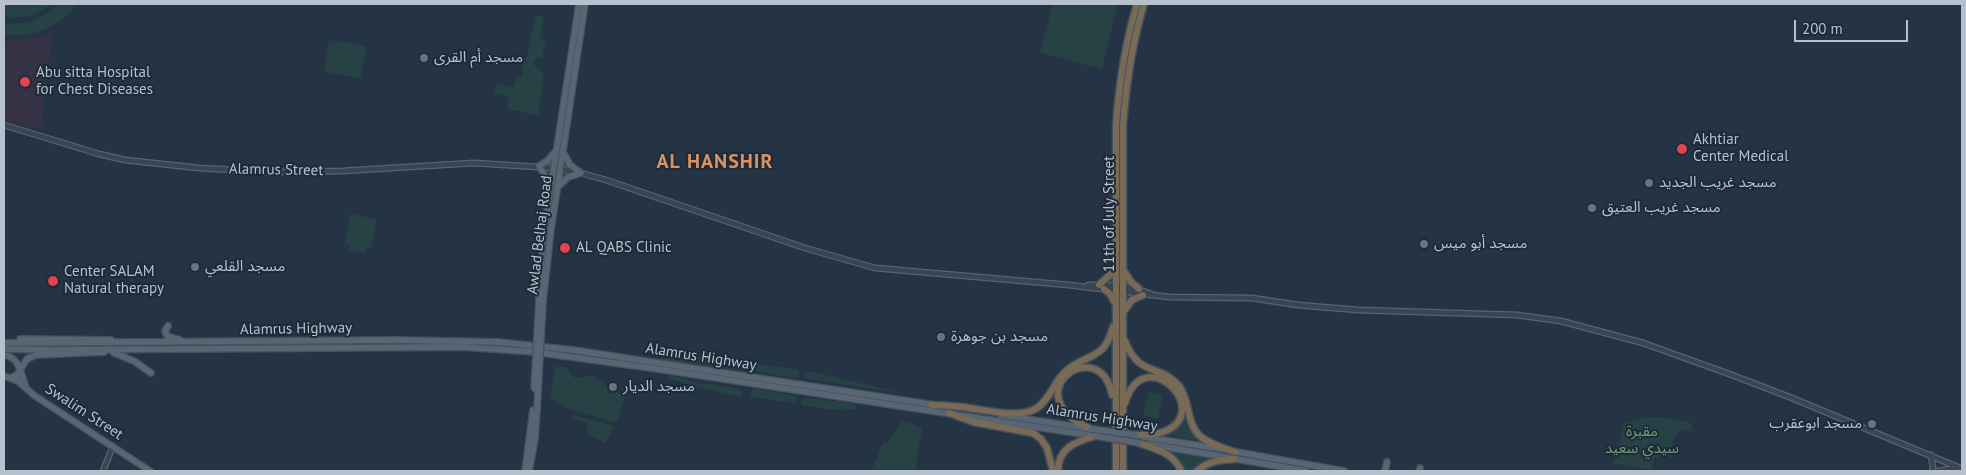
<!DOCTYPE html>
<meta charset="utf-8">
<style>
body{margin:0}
#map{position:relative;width:1966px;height:475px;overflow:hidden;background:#253444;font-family:"PT Sans",sans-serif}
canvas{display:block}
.frame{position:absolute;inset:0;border:5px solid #b7c0cd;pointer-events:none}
.scale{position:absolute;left:1794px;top:20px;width:114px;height:22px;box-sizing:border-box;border:2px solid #b7c0cd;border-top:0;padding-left:6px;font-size:15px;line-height:18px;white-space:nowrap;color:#b7c0cd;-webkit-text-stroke:4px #1e2a38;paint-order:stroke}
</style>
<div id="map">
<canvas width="1966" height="475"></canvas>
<div class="frame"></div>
<div class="scale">200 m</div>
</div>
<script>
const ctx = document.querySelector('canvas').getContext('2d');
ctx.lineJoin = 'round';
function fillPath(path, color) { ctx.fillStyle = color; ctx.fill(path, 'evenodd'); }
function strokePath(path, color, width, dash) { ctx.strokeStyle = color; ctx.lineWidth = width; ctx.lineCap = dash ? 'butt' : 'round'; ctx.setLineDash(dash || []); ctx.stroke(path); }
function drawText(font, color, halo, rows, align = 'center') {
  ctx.font = font + ' "PT Sans","Noto Sans Arabic",sans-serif'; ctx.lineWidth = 4; ctx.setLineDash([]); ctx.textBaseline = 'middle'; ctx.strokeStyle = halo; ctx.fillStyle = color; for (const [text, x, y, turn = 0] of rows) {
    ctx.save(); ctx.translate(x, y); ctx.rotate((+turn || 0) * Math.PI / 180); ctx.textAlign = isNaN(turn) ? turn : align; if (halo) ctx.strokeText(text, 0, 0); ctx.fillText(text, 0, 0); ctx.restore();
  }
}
fillPath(new Path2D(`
 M52,35L41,129L4,121V42Z`), '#343244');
fillPath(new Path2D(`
 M4,4H51C38,14 21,21 4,16Z
 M58,4H75C64,27 27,40 4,34V23C26,26 42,19 58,4Z
 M1053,4H1105L1117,6L1102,69L1042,53L1040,51Z
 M535,15L544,17L540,38L546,40L542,58H537L533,64L544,74C542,89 541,101 538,115H536L507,109L509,96L494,93L496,84L514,87L517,75L522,76L523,59L527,58Z
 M329,40L366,46L361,78L324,72Z
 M350,214L377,219L371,249L366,248V253L349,250L350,246L345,244Z
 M664,357H714L746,362L744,371L664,360Z
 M752,363L799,370V379L749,370Z
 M555,367H567L574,378L593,376L625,397L617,423L563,407L550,397Z
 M807,371C843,378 878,389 914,395L807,379L804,377V373Z
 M670,375L693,382L741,389L742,397L701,388L667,378Z
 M753,388L796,396V403L750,397Z
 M1149,391L1163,395L1158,419L1143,415Z
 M807,398L856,404V410L826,409L803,405L800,402L803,399Z
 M1184,404L1190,420L1206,442L1163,434L1173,429Z
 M573,415L614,426L605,443L586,434L588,424L573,418Z
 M1647,417C1663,417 1676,418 1691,423L1693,431L1679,430L1673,440L1672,457H1655L1652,470L1614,464L1624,423Z
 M901,421L912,423L922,428L915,471H871L883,443L888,442Z
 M1169,451L1217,459L1205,462L1195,471H1185L1178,457Z`), '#274244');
const minor = new Path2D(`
 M4,125L99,154L125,160L199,168L268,172L342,171L474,163L553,168L581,173L606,180L805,248L875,268L1069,285L1169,297L1252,298L1298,305L1358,310L1517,315L1561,321L1643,343L1732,375L1792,398L1960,468
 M1088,285C1110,284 1131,286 1151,294
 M1931,455L1933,467L1932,471
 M103,471L113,446
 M1938,471L1956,468`);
const major = new Path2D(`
 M563,152L570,165L581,173
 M550,184L539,166L547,161L555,152
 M558,187L568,177L581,173
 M539,301L543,238L579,4
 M543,302L551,230L585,4
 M168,326L165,331L167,336L180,340
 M20,339L111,340
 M4,343L397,340L498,342L573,350L935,405
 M4,349L50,350L464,347L535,352L658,369L1095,436
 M111,349L114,353L134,361L151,373
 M4,355C20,357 21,375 26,388
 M4,376L18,381L35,396L150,471
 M10,378L17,375L27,359L36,355L104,352
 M1001,415L1091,429
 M1144,437L1222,449
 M1149,444L1306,471
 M1231,451L1344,471
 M525,471L533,410
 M529,471L535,439L537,410
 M1385,471L1387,462
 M1419,471L1420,468`);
const highway = new Path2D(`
 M1124,271L1131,282L1139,289
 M1099,285L1116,269
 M1104,289L1110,294L1115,303
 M1124,311L1132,300L1143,295
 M1125,341C1139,378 1160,363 1179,386C1190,400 1186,423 1200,436C1209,444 1223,448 1235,452
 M1125,403C1144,339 1216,412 1163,432C1154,435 1145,435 1136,435
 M931,405C942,405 952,406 962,407C983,409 1019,420 1037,408C1052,398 1055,377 1071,367C1093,353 1105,357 1113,327
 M949,413L973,422L1033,433L1041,439L1047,448L1053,471
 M1091,429C1011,394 1100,331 1112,395
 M1139,443C1156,449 1174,453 1181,471
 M1058,471C1058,448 1075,442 1095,436
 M1116,471V126C1119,84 1125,44 1137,4
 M1123,471V126C1126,84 1132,44 1144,4
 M1197,471C1208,461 1220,460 1235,459`);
strokePath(minor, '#586370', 7);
strokePath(major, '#46515f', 8);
strokePath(highway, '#44505d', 9);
strokePath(minor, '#3a4553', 4.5);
strokePath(major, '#586573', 5.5);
strokePath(highway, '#796a56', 6);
const majorBridge = new Path2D(`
 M534,389L539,301
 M537,410L543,302
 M1091,429L1136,435
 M1095,436L1139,443`);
strokePath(majorBridge, '#46515f', 8, []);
strokePath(majorBridge, '#586573', 5.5);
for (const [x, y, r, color] of [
 [424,58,5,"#6b7280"],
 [25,82,6,"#e0444e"],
 [1682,149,6,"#e0444e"],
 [1649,183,5,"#6b7280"],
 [1592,208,5,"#6b7280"],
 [1424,244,5,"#6b7280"],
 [565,248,6,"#e0444e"],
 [195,267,5,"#6b7280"],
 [53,281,6,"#e0444e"],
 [941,337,5,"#6b7280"],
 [613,387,5,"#6b7280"],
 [1872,424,5,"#6b7280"]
]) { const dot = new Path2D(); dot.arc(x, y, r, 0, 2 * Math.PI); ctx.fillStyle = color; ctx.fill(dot); strokePath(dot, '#1e2a38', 2); }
drawText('15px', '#b7c0cd', '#1e2a38', [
 ["مسجد أم القرى",434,58],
 ["Abu sitta Hospital",36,73],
 ["for Chest Diseases",36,90],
 ["Akhtiar",1693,140],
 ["Center Medical",1693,157],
 ["مسجد غريب الجديد",1659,183],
 ["مسجد غريب العتيق",1602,208],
 ["مسجد أبو ميس",1434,244],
 ["AL QABS Clinic",576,248],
 ["مسجد القلعي",205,267],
 ["Center SALAM",64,272],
 ["Natural therapy",64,289],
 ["مسجد بن جوهرة",951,337],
 ["مسجد الديار",623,387],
 ["مسجد ابوعقرب",1862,424,"right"]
], 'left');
drawText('15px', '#b7c0cd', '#1e2a38', [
 ["Alamrus Street",276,170,1],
 ["11th of July Street",1110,214,-90],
 ["Awlad Belhaj Road",540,235,-83],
 ["Alamrus Highway",296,329,-1],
 ["Alamrus Highway",701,357,9],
 ["Swalim Street",84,412,33],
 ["Alamrus Highway",1102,418,9]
]);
drawText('15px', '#6d9f76', '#1e2a38', [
 ["مقبرة",1642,432],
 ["سيدي سعيد",1642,449]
]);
ctx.letterSpacing = '1px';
drawText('bold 20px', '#db9263', '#1e2a38', [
 ["AL HANSHIR",715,162]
]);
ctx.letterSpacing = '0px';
</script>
